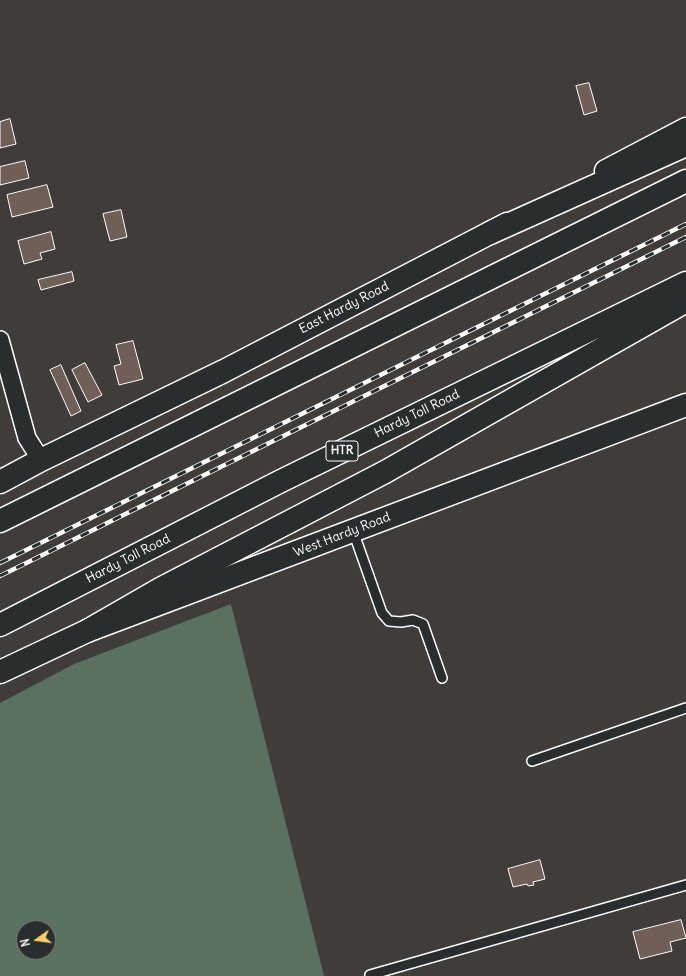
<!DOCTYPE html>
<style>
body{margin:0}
#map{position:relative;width:686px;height:976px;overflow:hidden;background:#3f3c3a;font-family:Delius,sans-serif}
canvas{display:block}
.north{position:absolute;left:16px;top:920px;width:40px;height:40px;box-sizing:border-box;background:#2a2d2e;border:1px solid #7f8182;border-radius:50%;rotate:256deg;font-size:11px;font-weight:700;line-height:16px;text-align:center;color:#fff}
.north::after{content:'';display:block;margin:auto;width:14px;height:18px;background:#ffd166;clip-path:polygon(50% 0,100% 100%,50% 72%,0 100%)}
</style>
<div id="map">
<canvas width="686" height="976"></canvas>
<div class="north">N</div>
</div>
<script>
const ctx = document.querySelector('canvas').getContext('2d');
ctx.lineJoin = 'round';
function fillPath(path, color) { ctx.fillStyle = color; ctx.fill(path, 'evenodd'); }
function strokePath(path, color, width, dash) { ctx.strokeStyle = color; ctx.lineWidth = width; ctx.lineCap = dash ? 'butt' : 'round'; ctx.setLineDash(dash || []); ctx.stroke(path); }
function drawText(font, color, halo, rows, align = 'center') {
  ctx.font = font + ' Delius,sans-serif'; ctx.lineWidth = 3.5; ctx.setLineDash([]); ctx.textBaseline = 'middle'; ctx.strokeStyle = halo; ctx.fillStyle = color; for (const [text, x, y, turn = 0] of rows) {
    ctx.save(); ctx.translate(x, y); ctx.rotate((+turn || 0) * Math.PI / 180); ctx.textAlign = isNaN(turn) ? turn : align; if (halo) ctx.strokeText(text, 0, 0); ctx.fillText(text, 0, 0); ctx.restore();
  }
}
fillPath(new Path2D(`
 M231,604L324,976H0V703L74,664ZM24,928H48V952H24Z`), '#59715e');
const building = new Path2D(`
 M589,83L597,111L584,115L576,86Z
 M10,119L16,144L0,148V122Z
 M25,161L29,178L0,185V167Z
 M47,185L53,207L12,217L7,195Z
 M121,210L127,237L110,241L103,214Z
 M51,232L55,249L40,253L42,259L24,264L18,241Z
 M72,272L74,281L41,290L38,280Z
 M133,341L143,379L119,385L114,366L121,364L116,345Z
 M85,363L102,395L88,402L72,370Z
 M61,365L81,411L71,416L50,370Z
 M540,860L545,879L533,882L534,885L528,886L527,884L513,887L508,869Z
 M681,920L686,938L670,942L672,951L640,959L633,932Z`);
fillPath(building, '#6f5f56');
strokePath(building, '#fff', 1);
const service = new Path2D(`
 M353,531L382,613L389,621L401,622L413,620L423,624L442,678
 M532,761L686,708
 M370,975L686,885`);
const minor = new Path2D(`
 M0,340L27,438L41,460`);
const secondary = new Path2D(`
 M606,171L686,129
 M0,482L41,460L224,371L507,224
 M0,672L87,631L686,405`);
const motorway = new Path2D(`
 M490,233L686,145
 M0,521L686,181
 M0,625L281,481L686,283
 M87,631L160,589L385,472L686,301`);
strokePath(service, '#fff', 12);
strokePath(minor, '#fff', 20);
strokePath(secondary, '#fff', 25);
strokePath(motorway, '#fff', 25);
strokePath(service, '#2a2d2e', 9);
strokePath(minor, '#2a2d2e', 17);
strokePath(secondary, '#2a2d2e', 22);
strokePath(motorway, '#2a2d2e', 22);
const rail = new Path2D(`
 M0,563L686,224
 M0,576L686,237`);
strokePath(rail, '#fff', 4.5);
strokePath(rail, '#2a2d2e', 3, [9]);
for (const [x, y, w] of [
 [342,451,32]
]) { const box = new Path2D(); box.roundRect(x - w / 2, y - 10, w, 20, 3); ctx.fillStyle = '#2a2d2e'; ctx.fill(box); strokePath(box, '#fff', 1); }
drawText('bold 12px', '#fff', null, [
 ["HTR",342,451]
]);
drawText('13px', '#fff', '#2a2d2e', [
 ["East Hardy Road",344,308,-27],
 ["Hardy Toll Road",417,414,-26],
 ["West Hardy Road",342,535,-21],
 ["Hardy Toll Road",128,559,-27]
]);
</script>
